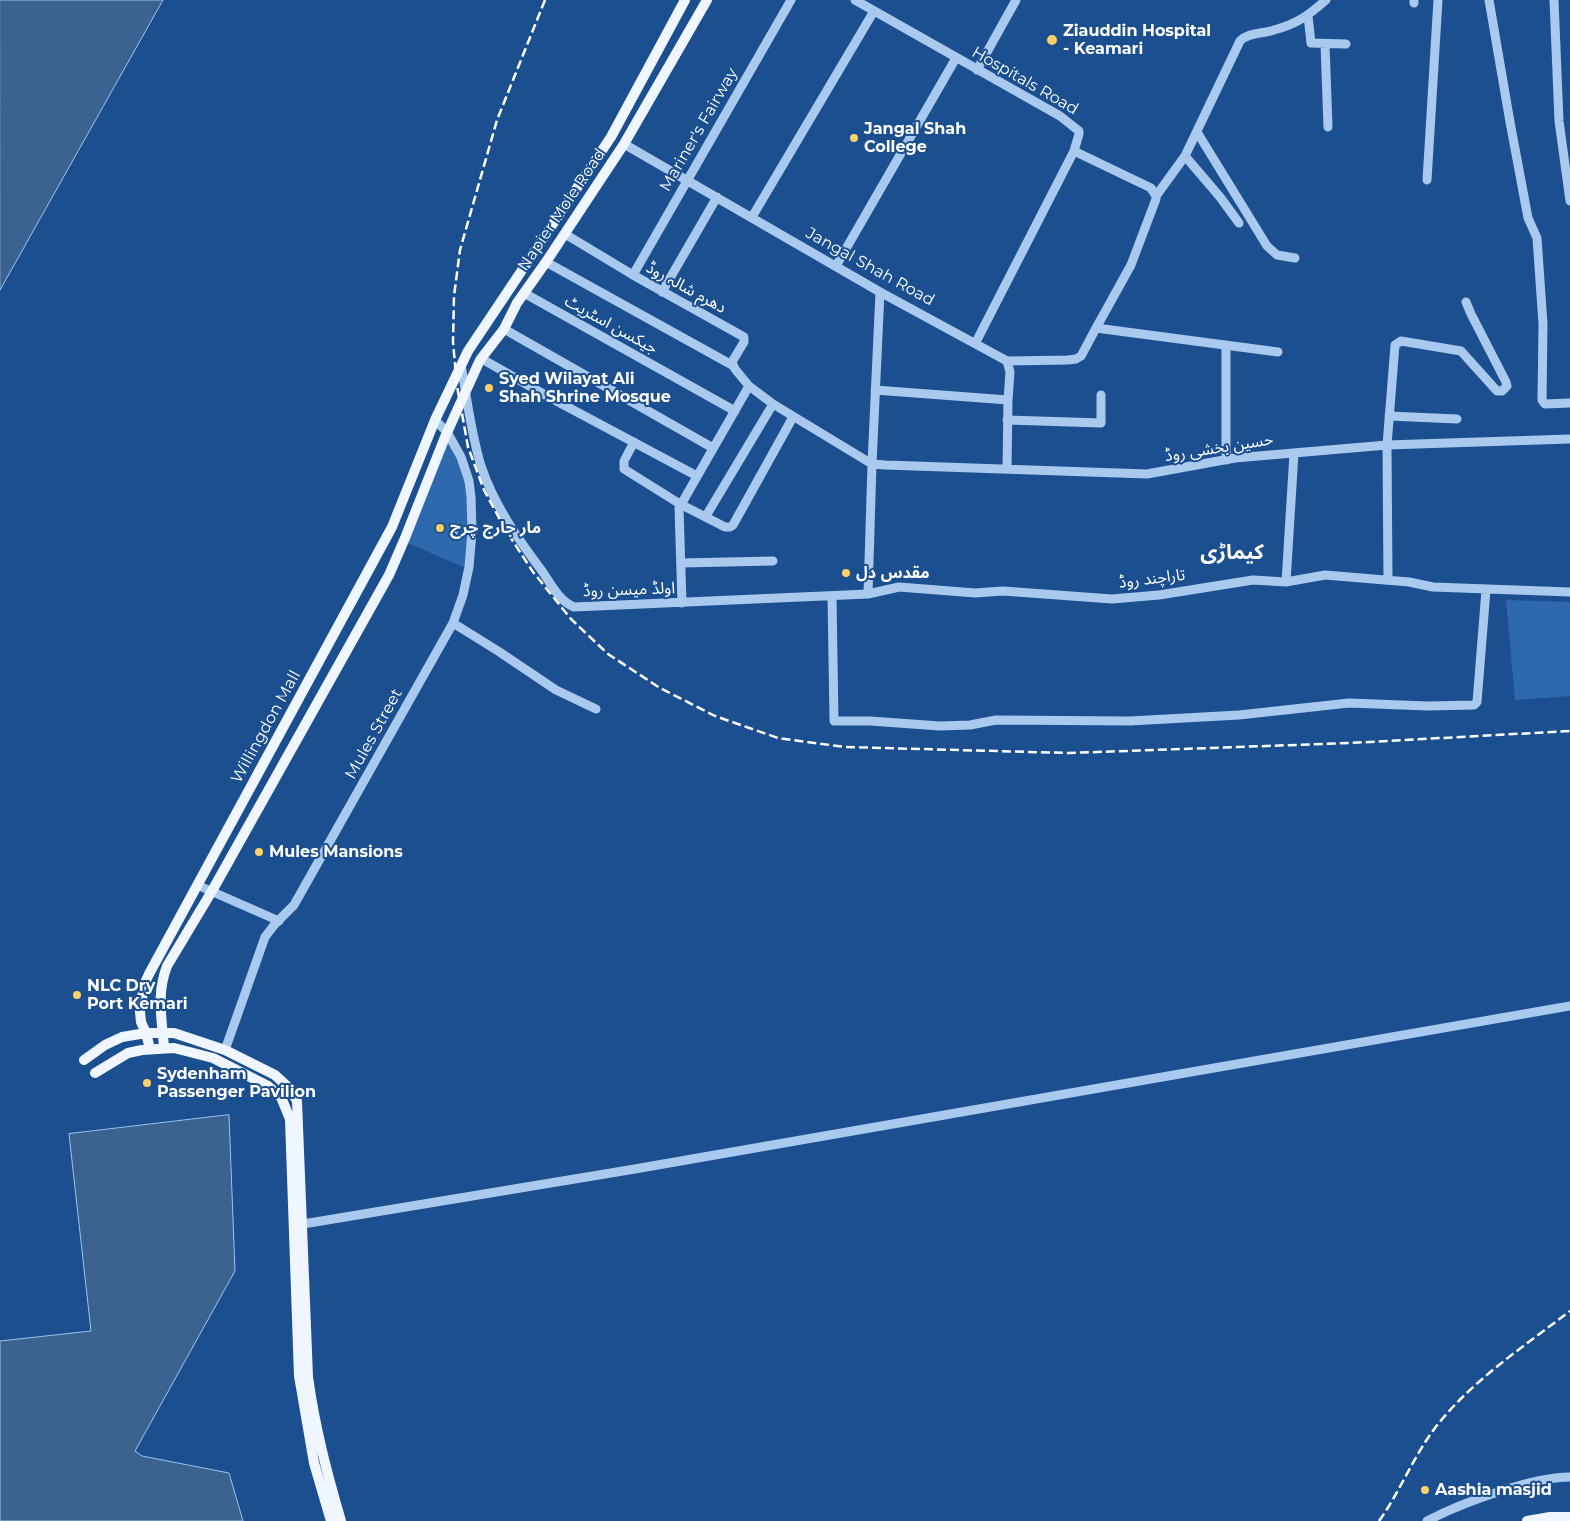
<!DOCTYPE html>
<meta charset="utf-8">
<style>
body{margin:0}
canvas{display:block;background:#1b4f8f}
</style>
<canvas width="1570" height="1521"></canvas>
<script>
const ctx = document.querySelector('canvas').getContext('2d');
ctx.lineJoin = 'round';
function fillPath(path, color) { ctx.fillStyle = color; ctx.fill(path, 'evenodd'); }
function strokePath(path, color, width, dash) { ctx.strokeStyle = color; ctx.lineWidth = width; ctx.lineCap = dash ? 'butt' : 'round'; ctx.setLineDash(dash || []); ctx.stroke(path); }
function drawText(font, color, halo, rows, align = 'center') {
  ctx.font = font + ' Montserrat,"Noto Sans Arabic",sans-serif'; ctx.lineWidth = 4; ctx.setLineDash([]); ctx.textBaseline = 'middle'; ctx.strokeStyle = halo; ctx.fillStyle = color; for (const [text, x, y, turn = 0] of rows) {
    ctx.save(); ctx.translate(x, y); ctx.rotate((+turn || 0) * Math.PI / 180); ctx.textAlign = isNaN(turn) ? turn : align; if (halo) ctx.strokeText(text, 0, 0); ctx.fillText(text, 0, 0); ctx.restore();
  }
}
fillPath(new Path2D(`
 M447,434L467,482L468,569L405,542Z
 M1506,600L1570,602V696L1515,700Z`), '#2e69ad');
const water = new Path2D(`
 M0,0H163L0,290Z
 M229,1115L235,1271L135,1451L142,1456L229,1473L243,1521H0V1341L91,1331L69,1134Z`);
fillPath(water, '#3c6290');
strokePath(water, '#9cc4f0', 1);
strokePath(new Path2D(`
 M855,0L1060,116L1079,131V134L1074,151L976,342
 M1489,0L1510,122L1528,218L1537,238L1543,324L1542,400L1545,404L1570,403
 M1554,0L1559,121L1570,201
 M1414,3V0
 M1308,16L1311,43L1346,44
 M1325,44L1328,127
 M977,70L1016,0
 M1197,132L1267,246L1277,255L1295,258
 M624,144L880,292L1007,361L1010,372L1008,400L1007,469
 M1185,156L1220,197L1239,223
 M1427,180L1438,0
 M1156,196L1185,156L1240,41C1249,32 1263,34 1274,30C1297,24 1309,15 1326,0
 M752,217L874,11
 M565,234L633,275L744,337V342L732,362L735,369L749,386L773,404L872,464L885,465L1147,474L1235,458L1387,445L1570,439
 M546,262L732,365
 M836,266L956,58
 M633,275L791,0
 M662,292L717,197
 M524,293L735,411
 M1096,328L1278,352
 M504,329L713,448
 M1226,345V460
 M482,359L547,396L697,476
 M1007,361L1068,360L1076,359L1081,356L1096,328L1131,265L1156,199V196L1151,188L1074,151
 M461,365C467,399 471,433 481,466C494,505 518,539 542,571C551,584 559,601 574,607L868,594L899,587L975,593L1003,591L1112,599L1159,595L1253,580L1286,582L1325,575L1409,582L1433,587L1570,592
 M875,390L1008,400
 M1389,416L1457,419
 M1007,420L1101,423V395
 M634,442L624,461V469L680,504L725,527H730L733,525L793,417
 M706,516L773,404
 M681,563L773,561
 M1388,580L1387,445L1395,345L1401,341L1461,351L1497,391H1502L1507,386L1506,382L1471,314L1466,302
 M1286,582L1294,453
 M868,594L872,464L880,292
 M832,596L834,721H870L940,726L970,725L996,720L1130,721L1239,715L1349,703L1428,706L1474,705L1477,702L1486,590
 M682,603L679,508L749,386
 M453,623L498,651L556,690L596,709
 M197,885L279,921
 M225,1050L265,937L275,924L294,905L453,623L463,595L469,567L472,532L471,497L469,481L461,457L447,432L435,420
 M303,1224L629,1170L1570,1006
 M1427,1521C1461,1503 1532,1477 1570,1477`), '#a9c9ee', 9);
strokePath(new Path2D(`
 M164,1048C162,1018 156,995 167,966L212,891L389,575L405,538L445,437L480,360L504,329L517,303L546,262L624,144L707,0
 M150,1049L146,1033L141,1022L140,1012L144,985L149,974L392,527L435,420L468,351L611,137L685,0
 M84,1060L105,1045L122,1037L146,1033H174L225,1050L275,1075L289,1088L297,1101L308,1377C315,1428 327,1473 341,1521
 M95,1073L128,1053L142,1050L174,1048L213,1058L268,1086L281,1097L290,1119L299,1376L314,1463L331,1521
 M1527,1521L1550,1517H1570`), '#f0f6ff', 10);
strokePath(new Path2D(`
 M545,0L497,120L460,250L454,296L453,342L457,386L468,447L484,490L505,529L533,572L571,619L608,654L660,688L715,716L778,738L845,747L1069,753L1350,743L1570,731
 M1379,1521C1399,1493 1412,1460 1432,1432C1467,1384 1523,1347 1570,1311`), '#fff', 2.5, [9, 4]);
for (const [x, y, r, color] of [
 [1052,40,6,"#ffd166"],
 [854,138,5,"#ffd166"],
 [489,388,5,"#ffd166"],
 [440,528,5,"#ffd166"],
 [846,573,5,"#ffd166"],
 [259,852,5,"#ffd166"],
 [77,995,5,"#ffd166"],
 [147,1083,5,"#ffd166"],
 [1425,1490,5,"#ffd166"]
]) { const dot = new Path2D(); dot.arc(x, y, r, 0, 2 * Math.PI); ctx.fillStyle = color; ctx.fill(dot); strokePath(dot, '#1b4f8f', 2); }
drawText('bold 16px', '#fff', '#1b4f8f', [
 ["Ziauddin Hospital",1063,31],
 ["- Keamari",1063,49],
 ["Jangal Shah",864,129],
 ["College",864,147],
 ["Syed Wilayat Ali",499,379],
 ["Shah Shrine Mosque",499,397],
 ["مار جارج چرچ",450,528],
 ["مقدس دل",856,573],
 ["Mules Mansions",269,852],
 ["NLC Dry",87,986],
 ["Port Kemari",87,1004],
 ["Sydenham",157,1074],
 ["Passenger Pavilion",157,1092],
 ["Aashia masjid",1435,1490]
], 'left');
drawText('16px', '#fff', '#1b4f8f', [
 ["Hospitals Road",1025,81,30],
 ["Mariner's Fairway",699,130,-60],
 ["Napier Mole Road",562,210,-56],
 ["Jangal Shah Road",870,267,29],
 ["دھرم شالہ روڈ",686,288,29],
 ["جیکسن اسٹریٹ",611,325,29],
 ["حسین بخشی روڈ",1219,448,-9],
 ["تاراچند روڈ",1152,579,-7],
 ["اولڈ میسن روڈ",629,590,-2],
 ["Willingdon Mall",266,727,-61],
 ["Mules Street",374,734,-61]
]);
drawText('bold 21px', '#fff', '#1b4f8f', [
 ["کیماڑی",1232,553]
]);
</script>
